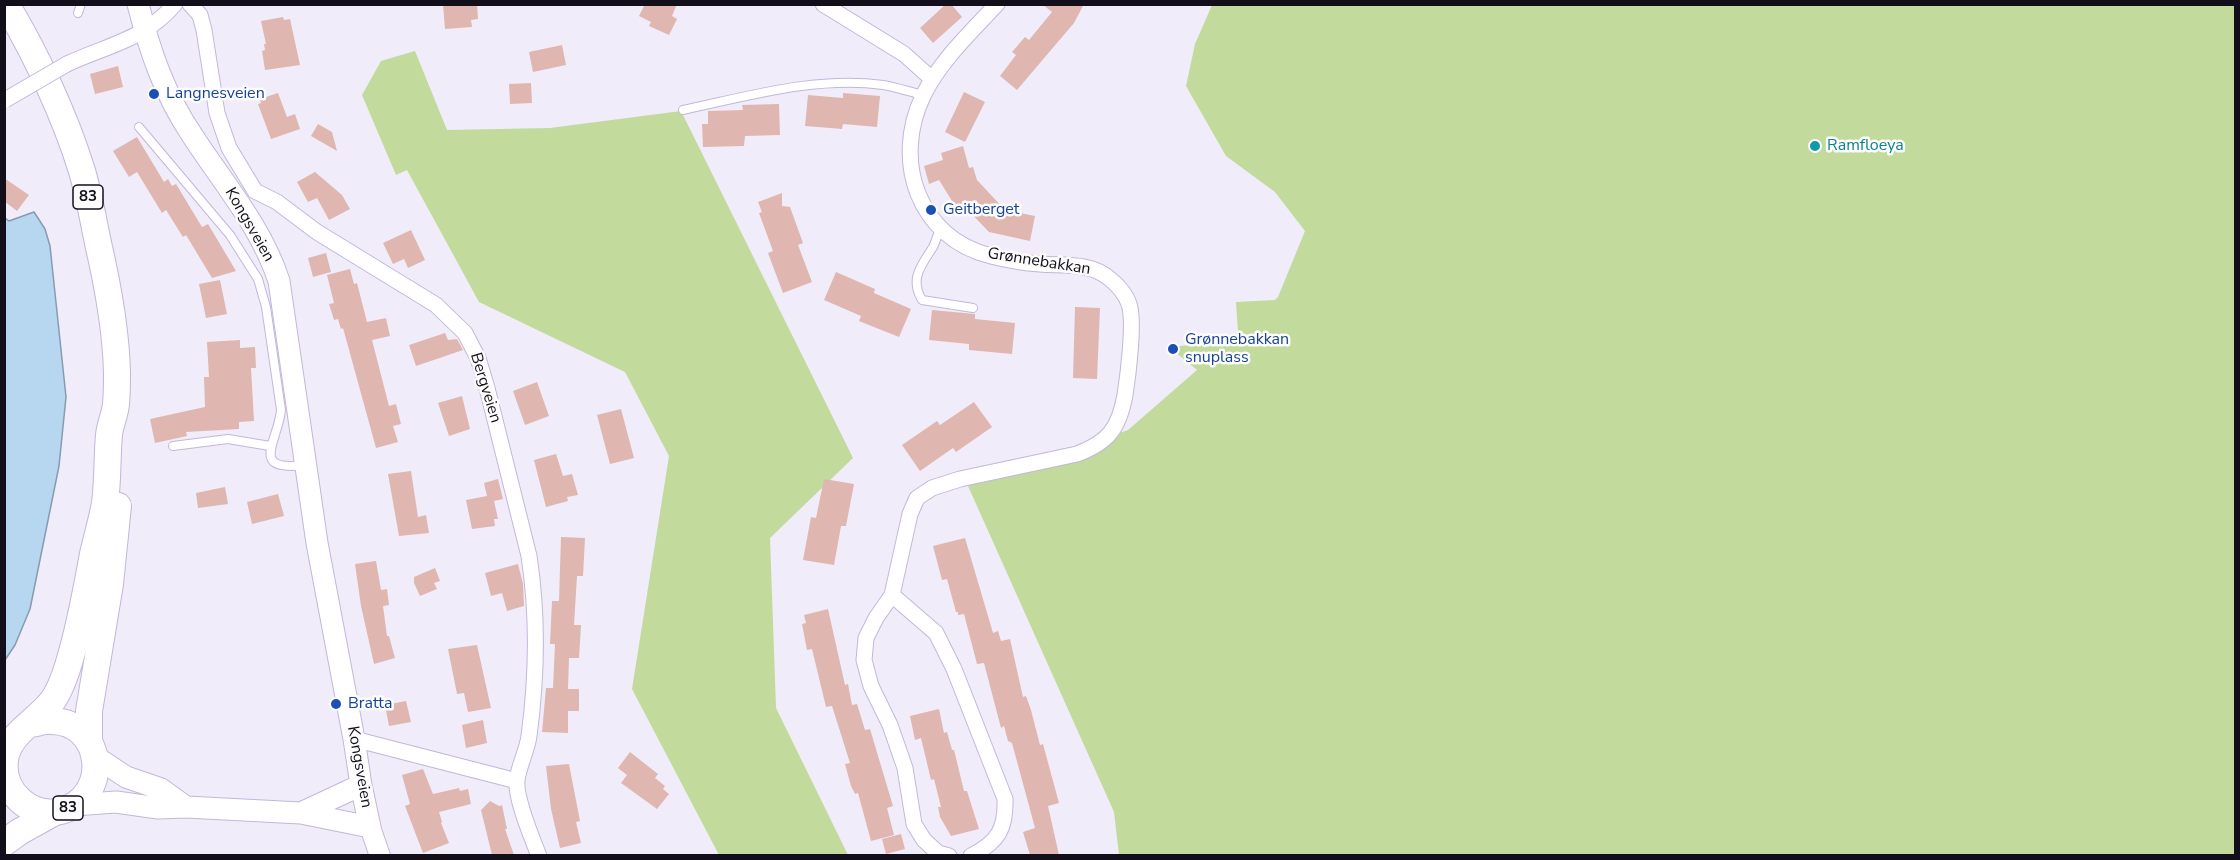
<!DOCTYPE html>
<meta charset="utf-8">
<style>
body{margin:0}
#map{position:relative;width:2240px;height:860px;overflow:hidden;background:#f0ecfa;font-family:"Nunito Sans",sans-serif}
canvas{display:block}
.frame{position:absolute;inset:0;border:6px solid #130f1a;pointer-events:none}
</style>
<div id="map">
<canvas width="2240" height="860"></canvas>
<div class="frame"></div>
</div>
<script>
const ctx = document.querySelector('canvas').getContext('2d');
ctx.lineJoin = 'round';
function fillPath(path, color) { ctx.fillStyle = color; ctx.fill(path, 'evenodd'); }
function strokePath(path, color, width, dash) { ctx.strokeStyle = color; ctx.lineWidth = width; ctx.lineCap = dash ? 'butt' : 'round'; ctx.setLineDash(dash || []); ctx.stroke(path); }
function drawText(font, color, halo, rows, align = 'center') {
  ctx.font = font + ' "Nunito Sans",sans-serif'; ctx.lineWidth = 5; ctx.setLineDash([]); ctx.textBaseline = 'middle'; ctx.strokeStyle = halo; ctx.fillStyle = color; for (const [text, x, y, turn = 0] of rows) {
    ctx.save(); ctx.translate(x, y); ctx.rotate((+turn || 0) * Math.PI / 180); ctx.textAlign = isNaN(turn) ? turn : align; if (halo) ctx.strokeText(text, 0, 0); ctx.fillText(text, 0, 0); ctx.restore();
  }
}
fillPath(new Path2D(`
 M1212,5H2235V855H1119L1114,812L968,486L1128,430L1197,370L1169,347L1226,342L1238,332L1236,302L1275,300L1278,297L1305,231L1275,192L1226,156L1186,86L1195,44Z
 M415,51L447,130L550,128L681,111L853,458L770,538L776,708L848,855H719L632,689L669,456L625,372L479,302L407,170L396,175L362,95L381,61Z`), '#c2da9b');
const water = new Path2D(`
 M34,212L45,229L50,246L66,397L59,466L30,609L15,645L5,660V218L9,221Z`);
fillPath(water, '#b7d7f1');
strokePath(water, '#869bb0', 1.5);
fillPath(new Path2D(`
 M443,4H477L478,19L471,20L472,27L445,29Z
 M645,4H677L672,16L677,19L669,35L649,26L651,22L639,16Z
 M946,4H951L962,17L933,43L920,28Z
 M1042,4H1084L1074,23L1017,90L1000,76L1016,55L1012,52L1025,37L1029,40L1052,12Z
 M283,17L284,20L290,19L300,65L265,70L262,51L265,50L264,44H266L261,21Z
 M562,45L566,65L533,72L529,52Z
 M118,66L123,87L95,94L90,74Z
 M531,83L532,103L510,104L509,84Z
 M964,92L985,102L965,142L945,132Z
 M278,93L287,117L295,114L300,129L271,139L258,104L261,103L260,99Z
 M843,93L880,96L877,127L843,124L842,129L805,126L808,95L843,98Z
 M779,104L780,135L745,136L744,146L703,147L702,124H708V111L743,110L742,105Z
 M318,124L332,132L337,151L311,136Z
 M137,137L164,182L168,179L172,186L176,184L202,227L208,224L236,271L212,278L186,235L183,237L166,210L162,213L137,172L129,177L113,151Z
 M963,146L969,168L973,167L977,180L1005,210L1035,216L1030,241L989,232L962,204L957,209L939,180L929,184L924,166L943,160L941,153Z
 M315,172L342,195L350,209L329,220L317,198L308,202L297,182Z
 M4,178L29,195L17,211L4,201Z
 M782,193V206L790,207L803,243L798,245L812,282L783,293L768,253L773,251L759,213L762,212L758,202Z
 M411,230L425,260L408,268L404,259L393,264L383,243Z
 M326,253L331,272L313,277L308,258Z
 M350,269L354,284L357,283L367,322L386,318L390,336L372,340L389,406L396,404L401,424L393,426L398,442L376,448L343,328L341,329L338,319L334,320L329,304L334,303L327,275Z
 M836,272L875,289L874,293L911,309L899,337L859,321L861,316L824,300Z
 M220,280L227,314L206,318L199,284Z
 M1075,307L1100,308L1097,379L1073,378Z
 M932,310L975,314V319L1015,323L1012,354L969,350V344L929,340Z
 M445,333L448,340L457,339L463,350L416,366L409,345Z
 M240,340V348L255,347L256,368H251L254,421L239,422V429L186,432L187,436L155,443L150,419L205,407L204,377H209L207,342Z
 M537,382L549,416L525,425L513,391Z
 M462,396L470,429L449,436L438,403Z
 M974,402L992,427L956,452L953,448L920,471L902,445L937,421L940,425Z
 M621,409L634,458L610,464L597,415Z
 M556,454L563,476L572,474L578,495L567,497L568,501L546,507L534,460Z
 M411,471L418,517L426,515L429,533L399,536L388,474Z
 M498,479L503,499L494,501L498,519H494L495,526L472,529L466,500L487,496L484,483Z
 M824,479L854,484L846,526H841L834,565L803,560L811,517L816,518Z
 M225,487L228,504L198,508L196,493Z
 M278,494L284,516L252,524L247,502Z
 M561,537L585,538L583,576H577L574,625H581L579,658H569L568,689H579V711H568V733L542,732L546,688H553L555,644H550L552,601H559Z
 M965,538L993,633L998,631L1001,641L1010,639L1023,697L1026,696L1031,710L1040,745L1043,744L1059,803L1048,806L1059,855H1030L1023,832L1035,828L1012,743L1008,741L1004,726L1001,728L984,663L977,664L964,614L958,615V612H956L947,579L942,580L933,546Z
 M376,561L381,590L387,589L389,605L383,606L387,636H389L395,658L374,664L361,606L355,564Z
 M518,564L523,584L524,606L507,611L502,593L491,596L485,573Z
 M435,568L440,581L434,583L437,589L420,596L414,583V577Z
 M828,609L845,685L848,684L852,705L857,704L865,730L870,729L893,806L887,808L894,835L871,841L858,793L855,794L851,786L845,764L850,763L832,706L826,707L812,649L807,650L802,624L806,623L804,615Z
 M477,645L491,708L468,712L464,693L457,694L448,649Z
 M406,701L411,722L389,726L385,705Z
 M939,709L944,733L947,732L952,750H954L964,791H967L979,829L951,836L940,817L938,807H941L934,779L931,780L921,738L915,740L910,716Z
 M483,720L487,743L466,748L462,725Z
 M630,752L658,774L655,778L665,786L663,789L669,794L657,809L621,783L627,775L618,768Z
 M569,764L580,821L576,822L581,843L560,848L551,809L546,766Z
 M423,769L433,794L459,788L460,791L468,789L471,804L439,812L442,822L441,823L449,843L423,853L405,806L410,804L402,775Z
 M490,801L499,806L502,805L507,829H505L514,855H492L481,810Z
 M901,834L905,849L886,854L882,839Z`), '#dfb7b0');
const service = new Path2D(`
 M78,13L81,4
 M683,110C749,96 816,76 883,85C896,87 910,92 923,95
 M139,127L230,235L258,279L266,307L281,410C278,442 248,472 305,465
 M940,228C938,234 936,241 933,247C922,265 909,278 922,300L973,308
 M173,446L228,439L270,446`);
const minor = new Path2D(`
 M190,4L200,15L204,30L217,113L229,148L255,191L277,202L317,232L436,305L465,333L478,358L487,388L529,556C538,615 537,676 529,736C527,751 519,765 517,780C515,798 532,838 539,856
 M823,4L904,54L932,79
 M67,64C108,45 144,40 175,4
 M892,595L936,633L954,669L1005,799C1006,829 998,842 971,856
 M354,739L517,781
 M949,856L938,853L924,840L914,824L905,768L890,725L871,686L864,660L866,638L876,618L892,595L910,514L917,498L932,488L960,479L1077,454C1109,442 1119,428 1125,395C1128,376 1135,321 1129,304C1126,295 1118,285 1110,279C1091,262 1063,266 1040,264C1024,263 1007,260 991,256C918,238 892,161 923,96C939,62 971,32 997,4`);
const tertiary = new Path2D(`
 M370,827L380,856`);
const secondary = new Path2D(`
 M96,757L126,777L161,789L186,807
 M74,805L116,802L158,808L186,807L301,813L370,827L361,785L354,739L317,543L279,281C261,226 223,183 192,135C165,95 150,52 138,4
 M301,813L361,785`);
const trunk = new Path2D(`
 M6,4C36,54 65,116 82,171C89,195 93,219 98,243C108,286 116,329 117,373C117,383 117,394 116,404C115,415 110,424 109,435C107,457 108,480 105,503C102,520 97,537 93,554C87,587 81,620 72,652C68,667 62,687 53,700C38,721 8,733 5,760C1,791 30,819 61,811C112,797 104,722 52,721C45,720 38,723 31,724
 M89,742V711L110,584L118,506
 M4,843L19,832L55,812`);
strokePath(service, '#c2b7d9', 10);
strokePath(minor, '#c2b7d9', 17);
strokePath(tertiary, '#c2b7d9', 22);
strokePath(secondary, '#c2b7d9', 23);
strokePath(trunk, '#c2b7d9', 28);
strokePath(service, '#fff', 8);
strokePath(minor, '#fff', 15);
strokePath(tertiary, '#fff', 20);
strokePath(secondary, '#fff', 21);
strokePath(trunk, '#fff', 26);
const minorBridge = new Path2D(`
 M5,100L67,64`);
strokePath(minorBridge, '#c2b7d9', 17, []);
strokePath(minorBridge, '#fff', 15);
for (const [x, y, r, color] of [
 [154,94,6,"#1a4fb4"],
 [1815,146,6,"#0f9aa8"],
 [931,210,6,"#1a4fb4"],
 [1173,349,6,"#1a4fb4"],
 [336,704,6,"#1a4fb4"]
]) { const dot = new Path2D(); dot.arc(x, y, r, 0, 2 * Math.PI); ctx.fillStyle = color; ctx.fill(dot); strokePath(dot, '#fcfcfc', 2); }
for (const [x, y, w] of [
 [88,197,30],
 [68,808,30]
]) { const box = new Path2D(); box.roundRect(x - w / 2, y - 12, w, 24, 4.5); ctx.fillStyle = '#fcfcfc'; ctx.fill(box); strokePath(box, '#130f1a', 1.5); }
drawText('bold 15px', '#130f1a', null, [
 ["83",88,197],
 ["83",68,808]
]);
drawText('16px', '#164399', '#fcfcfc', [
 ["Langnesveien",166,94],
 ["Geitberget",943,210],
 ["Grønnebakkan",1185,340],
 ["snuplass",1185,358],
 ["Bratta",348,704]
], 'left');
drawText('16px', '#0d838f', '#fcfcfc', [
 ["Ramfloeya",1827,146]
], 'left');
drawText('16px', '#130f1a', '#fcfcfc', [
 ["Kongsveien",249,225,60],
 ["Grønnebakkan",1039,262,9],
 ["Bergveien",485,388,73],
 ["Kongsveien",359,767,80]
]);
</script>
